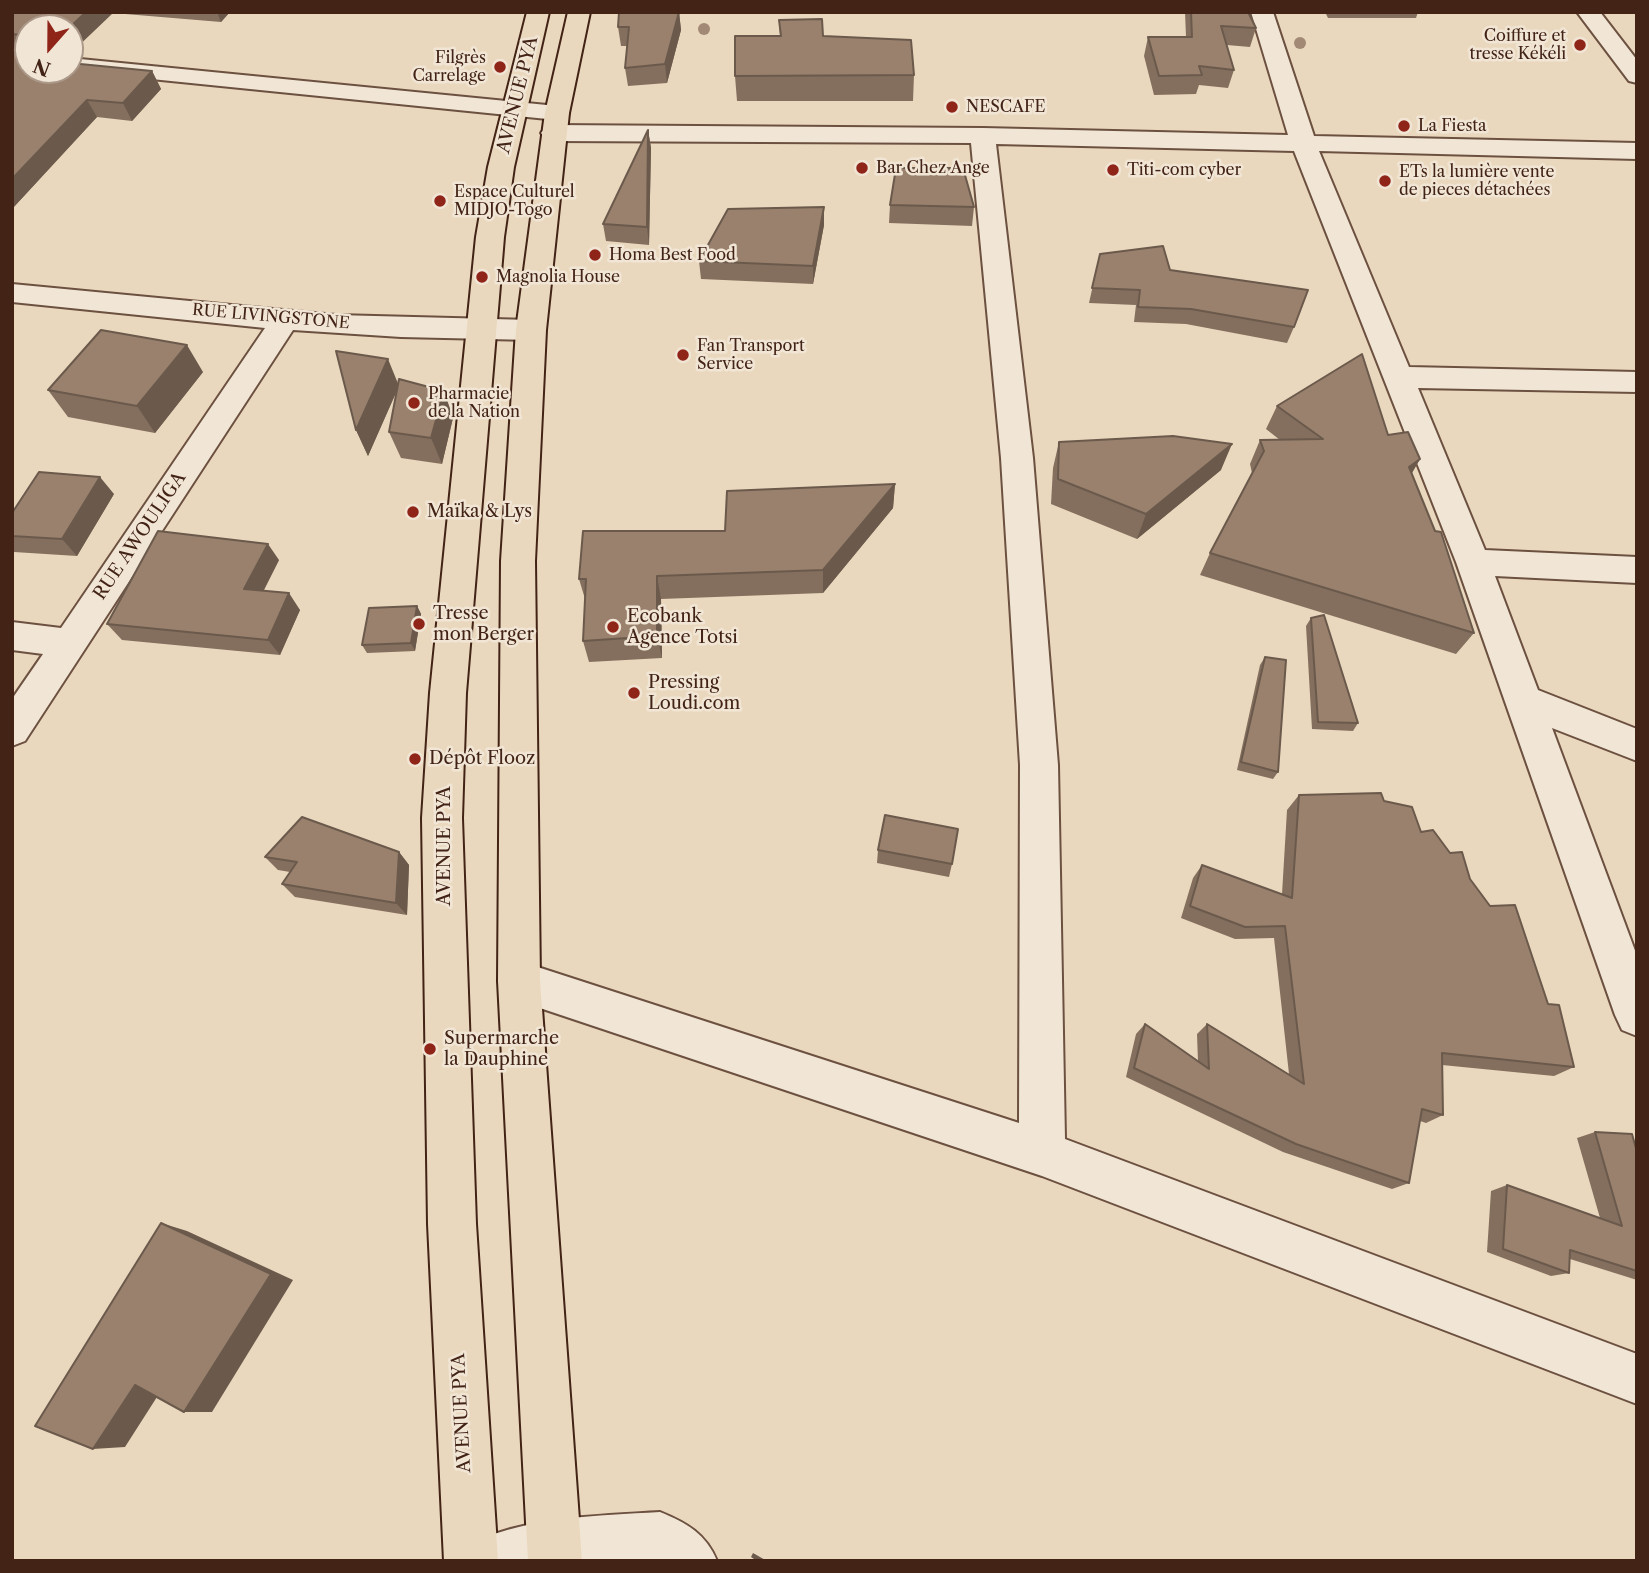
<!DOCTYPE html>
<meta charset="utf-8">
<style>
body{margin:0}
#map{position:relative;width:1649px;height:1573px;overflow:hidden;background:#ead8be;font-family:"Libre Caslon Text",serif}
canvas{display:block}
.frame{position:absolute;inset:0;border:14px solid #422316;pointer-events:none}
.north{position:absolute;left:14px;top:14px;width:70px;height:70px;box-sizing:border-box;background:#f1e6d5;border:2px solid #ab9889;border-radius:50%;rotate:201deg;font-size:19px;font-weight:700;line-height:28px;text-align:center;color:#422316}
.north::after{content:'';display:block;margin:auto;width:24px;height:32px;background:#8f2418;clip-path:polygon(50% 0,100% 100%,50% 72%,0 100%)}
</style>
<div id="map">
<canvas width="1649" height="1573"></canvas>
<div class="frame"></div>
<div class="north">N</div>
</div>
<script>
const ctx = document.querySelector('canvas').getContext('2d');
ctx.lineJoin = 'round';
function strokePath(path, color, width, dash) { ctx.strokeStyle = color; ctx.lineWidth = width; ctx.lineCap = dash ? 'butt' : 'round'; ctx.setLineDash(dash || []); ctx.stroke(path); }
function fillPath(path, color) { ctx.fillStyle = color; ctx.fill(path, 'evenodd'); }
function drawText(font, color, halo, rows, align = 'center') {
  ctx.font = font + ' "Libre Caslon Text",serif'; ctx.lineWidth = 5; ctx.setLineDash([]); ctx.textBaseline = 'middle'; ctx.strokeStyle = halo; ctx.fillStyle = color; for (const [text, x, y, turn = 0] of rows) {
    ctx.save(); ctx.translate(x, y); ctx.rotate((+turn || 0) * Math.PI / 180); ctx.textAlign = isNaN(turn) ? turn : align; if (halo) ctx.strokeText(text, 0, 0); ctx.fillText(text, 0, 0); ctx.restore();
  }
}
const minor = new Path2D(`
 M1251,12H1273L1314,136L1637,143V159L1319,151L1409,367L1637,372V392L1418,388L1485,550L1637,557V583L1495,576L1538,690L1637,729V761L1552,728L1637,956V1036L1622,1030L1615,1015L1456,562L1294,151L996,144L1033,458L1058,765L1065,1139L1637,1354V1404L1042,1176L519,1001L504,995L498,981L504,967L519,961L1019,1123L1020,765L1001,458L971,143L554,141L545,138L541,133L545,128L554,125L983,128L1288,135Z
 M1577,12H1600L1637,60V83L1629,81Z
 M70,58L557,106L566,108L569,113L566,118L557,120L62,70H70Z
 M12,284L336,315L531,320L541,323L546,330L541,337L531,340L401,337L293,330L25,741L12,746V699L43,654L12,650V622L61,628L265,328L12,302Z
 M660,1512C687,1523 706,1534 717,1561H465L473,1542C534,1516 595,1516 660,1512Z`);
const major = new Path2D(`
 M527,12H549L514,167L504,237L466,693L462,818L476,1224L498,1561H444L428,1224L422,818L430,693L476,237L488,167Z
 M568,12H590L569,113L546,330L535,561L540,981L582,1561H528L498,981L501,561L516,330L545,113Z`);
strokePath(minor, '#6c5040', 4);
strokePath(major, '#422316', 4);
fillPath(minor, '#f1e6d5');
fillPath(major, '#ead8be');
ctx.fillStyle = '#a18975';
for (const [x, y] of [
 [704,29],
 [1300,43]
]) { ctx.beginPath(); ctx.arc(x, y, 6, 0, 2 * Math.PI); ctx.fill(); }
fillPath(new Path2D(`
 M12,12H230L221,22L113,13L28,70L152,71L161,89L132,121L97,117L12,209V52H19L12,51Z
 M679,12L681,30L667,83L628,86L625,68L627,46H621L618,27Z
 M1185,12H1248L1256,28L1250,47L1227,45L1234,70L1228,88L1199,85L1196,94L1154,95L1144,56L1148,37H1186Z
 M1325,12H1418L1416,18H1328Z
 M779,20L823,36L914,75L913,101H737L735,76L780,36Z
 M648,130L651,148L649,245L606,241L603,224Z
 M890,205L974,207L972,226L889,223Z
 M824,225L813,284L701,279L699,261Z
 M1100,254L1170,270L1294,327L1287,343L1186,324L1134,322L1136,305L1089,303Z
 M203,372L155,433L68,417L48,390Z
 M398,384L444,391L453,418L442,464L401,458L389,432L397,390L368,456L356,430Z
 M1277,406L1388,435L1420,459L1412,473L1474,633L1456,654L1200,575L1210,553L1252,473L1250,464L1260,440H1280L1266,429Z
 M1059,442L1221,470L1137,539L1051,504L1053,468Z
 M895,484L893,508L823,593L661,599L662,658L589,662L583,641L585,599L579,579L725,531Z
 M114,494L77,556L14,552L12,549V513Z
 M279,560L263,591L300,610L280,655L122,640L107,624Z
 M417,606L421,614L415,651L367,653L362,645Z
 M1311,618L1358,723L1353,731L1312,729L1306,626Z
 M1265,657L1278,772L1273,779L1237,770L1260,665Z
 M1299,795L1384,801L1421,832L1470,879L1548,1004L1574,1067L1554,1076L1442,1065L1443,1115L1426,1123L1420,1121L1409,1183L1392,1189L1283,1152L1126,1077L1136,1034L1145,1024L1198,1062L1197,1034L1207,1024L1289,1074L1274,938L1235,939L1181,918L1193,878L1202,865L1282,894L1287,810Z
 M878,850L952,864L949,877L877,863Z
 M399,852L409,865L407,915L295,897L282,884L290,872L278,870L265,857Z
 M1595,1132L1637,1152V1280L1570,1259L1569,1273L1551,1276L1487,1252L1491,1191L1507,1185L1600,1218L1577,1138Z`), '#846f5e');
fillPath(new Path2D(`
 M86,12L113,13L70,54V28Z
 M217,12H230L221,22Z
 M679,12L681,30L667,83L665,64Z
 M152,71L161,89L132,121L123,103Z
 M87,100L97,117L12,209V179Z
 M648,130L651,148L649,245L647,227Z
 M824,207V225L813,284V266Z
 M187,345L203,372L155,433L137,406Z
 M388,359L399,386L368,456L356,430Z
 M444,391L453,418L442,464L431,438Z
 M1232,444L1221,470L1137,539L1146,514Z
 M1420,459L1406,483L1409,467Z
 M100,477L114,494L77,556L62,539Z
 M895,484L893,508L823,593V570Z
 M268,544L279,560L256,606L244,589Z
 M657,576L661,599L662,658L657,636Z
 M289,593L300,610L280,655L268,640Z
 M417,606L421,614L415,651L411,643Z
 M399,852L409,865L407,915L396,903Z
 M161,1223L187,1231L293,1280L212,1412H184Z
 M135,1385L164,1386L125,1447L93,1449Z
 M753,1553L767,1561H757L751,1557Z`), '#6b5a4c');
const building = new Path2D(`
 M12,12H86L69,28H28V70H70V63L152,71L123,103L87,100L12,179V52H19L20,35L12,34Z
 M619,12H679L665,64L625,68L629,27H618Z
 M1191,12H1248L1256,28L1221,26L1234,70L1199,66L1202,75L1159,76L1148,37H1192Z
 M822,19L823,36L911,40L914,75L735,76V36H781L779,20Z
 M648,130L647,227L603,224Z
 M896,168H963L974,207L890,205Z
 M824,207L813,266L699,261L728,209Z
 M1163,246L1170,270L1308,290L1294,327L1191,309L1138,307L1140,290L1092,288L1100,254Z
 M101,330L187,345L137,406L48,390Z
 M336,351L388,359L356,430Z
 M1362,354L1388,435L1408,432L1420,459L1409,467L1435,531L1441,532L1474,633L1210,553L1264,451L1260,440L1323,439L1277,406Z
 M399,379L444,391L431,438L389,432Z
 M1173,436L1232,444L1146,514L1058,479L1059,442Z
 M39,472L100,477L62,539L12,536V513Z
 M895,484L823,570L657,576V636L583,641L586,579H579L583,531H725L727,491Z
 M158,531L268,544L244,589L289,593L268,640L107,624Z
 M417,606L411,643L362,645L369,608Z
 M1324,615L1358,723L1318,722L1311,618Z
 M1265,657L1286,660L1278,772L1241,762Z
 M1381,793L1384,801L1412,807L1421,832L1433,830L1450,853L1462,852L1470,879L1490,906L1515,905L1548,1004L1559,1005L1574,1067L1442,1053L1443,1115L1422,1109L1409,1183L1296,1144L1134,1068L1145,1024L1209,1069L1207,1024L1304,1084L1285,926L1245,927L1190,906L1202,865L1292,898L1299,795Z
 M885,815L958,829L952,864L878,850Z
 M302,817L399,852L396,903L282,884L297,862L265,857Z
 M1595,1132L1632,1134L1637,1152V1271L1570,1250L1569,1273L1503,1249L1507,1185L1622,1226Z
 M161,1223L271,1274L184,1412L135,1385L93,1449L35,1426Z`);
fillPath(building, '#99816d');
strokePath(building, '#6b5a4c', 2);
for (const [x, y, r, color] of [
 [1580,45,7,"#8f2418"],
 [500,67,7,"#8f2418"],
 [952,107,7,"#8f2418"],
 [1404,126,7,"#8f2418"],
 [862,168,7,"#8f2418"],
 [1113,170,7,"#8f2418"],
 [1385,181,7,"#8f2418"],
 [440,201,7,"#8f2418"],
 [595,255,7,"#8f2418"],
 [482,277,7,"#8f2418"],
 [683,355,7,"#8f2418"],
 [414,403,7,"#8f2418"],
 [413,512,7,"#8f2418"],
 [419,624,7,"#8f2418"],
 [613,627,7,"#8f2418"],
 [634,693,7,"#8f2418"],
 [415,759,7,"#8f2418"],
 [430,1049,7,"#8f2418"]
]) { const dot = new Path2D(); dot.arc(x, y, r, 0, 2 * Math.PI); ctx.fillStyle = color; ctx.fill(dot); strokePath(dot, '#f1e6d5', 2.5); }
drawText('16px', '#422316', '#f1e6d5', [
 ["Coiffure et",1566,36,"right"],
 ["tresse Kékéli",1566,54,"right"],
 ["Filgrès",486,58,"right"],
 ["Carrelage",486,76,"right"],
 ["NESCAFE",966,107],
 ["La Fiesta",1418,126],
 ["Bar Chez Ange",876,168],
 ["Titi-com cyber",1127,170],
 ["ETs la lumière vente",1399,172],
 ["de pieces détachées",1399,190],
 ["Espace Culturel",454,192],
 ["MIDJO-Togo",454,210],
 ["Homa Best Food",609,255],
 ["Magnolia House",496,277],
 ["Fan Transport",697,346],
 ["Service",697,364],
 ["Pharmacie",428,394],
 ["de la Nation",428,412]
], 'left');
drawText('16px', '#422316', '#f1e6d5', [
 ["RUE LIVINGSTONE",271,317,5]
]);
drawText('18px', '#422316', '#f1e6d5', [
 ["AVENUE PYA",518,95,-76],
 ["RUE AWOULIGA",140,536,-56],
 ["AVENUE PYA",445,846,-90],
 ["AVENUE PYA",462,1413,-93]
]);
drawText('18px', '#422316', '#f1e6d5', [
 ["Maïka & Lys",427,512],
 ["Tresse",433,614],
 ["mon Berger",433,635],
 ["Ecobank",627,617],
 ["Agence Totsi",627,638],
 ["Pressing",648,683],
 ["Loudi.com",648,704],
 ["Dépôt Flooz",429,759],
 ["Supermarche",444,1039],
 ["la Dauphine",444,1060]
], 'left');
</script>
